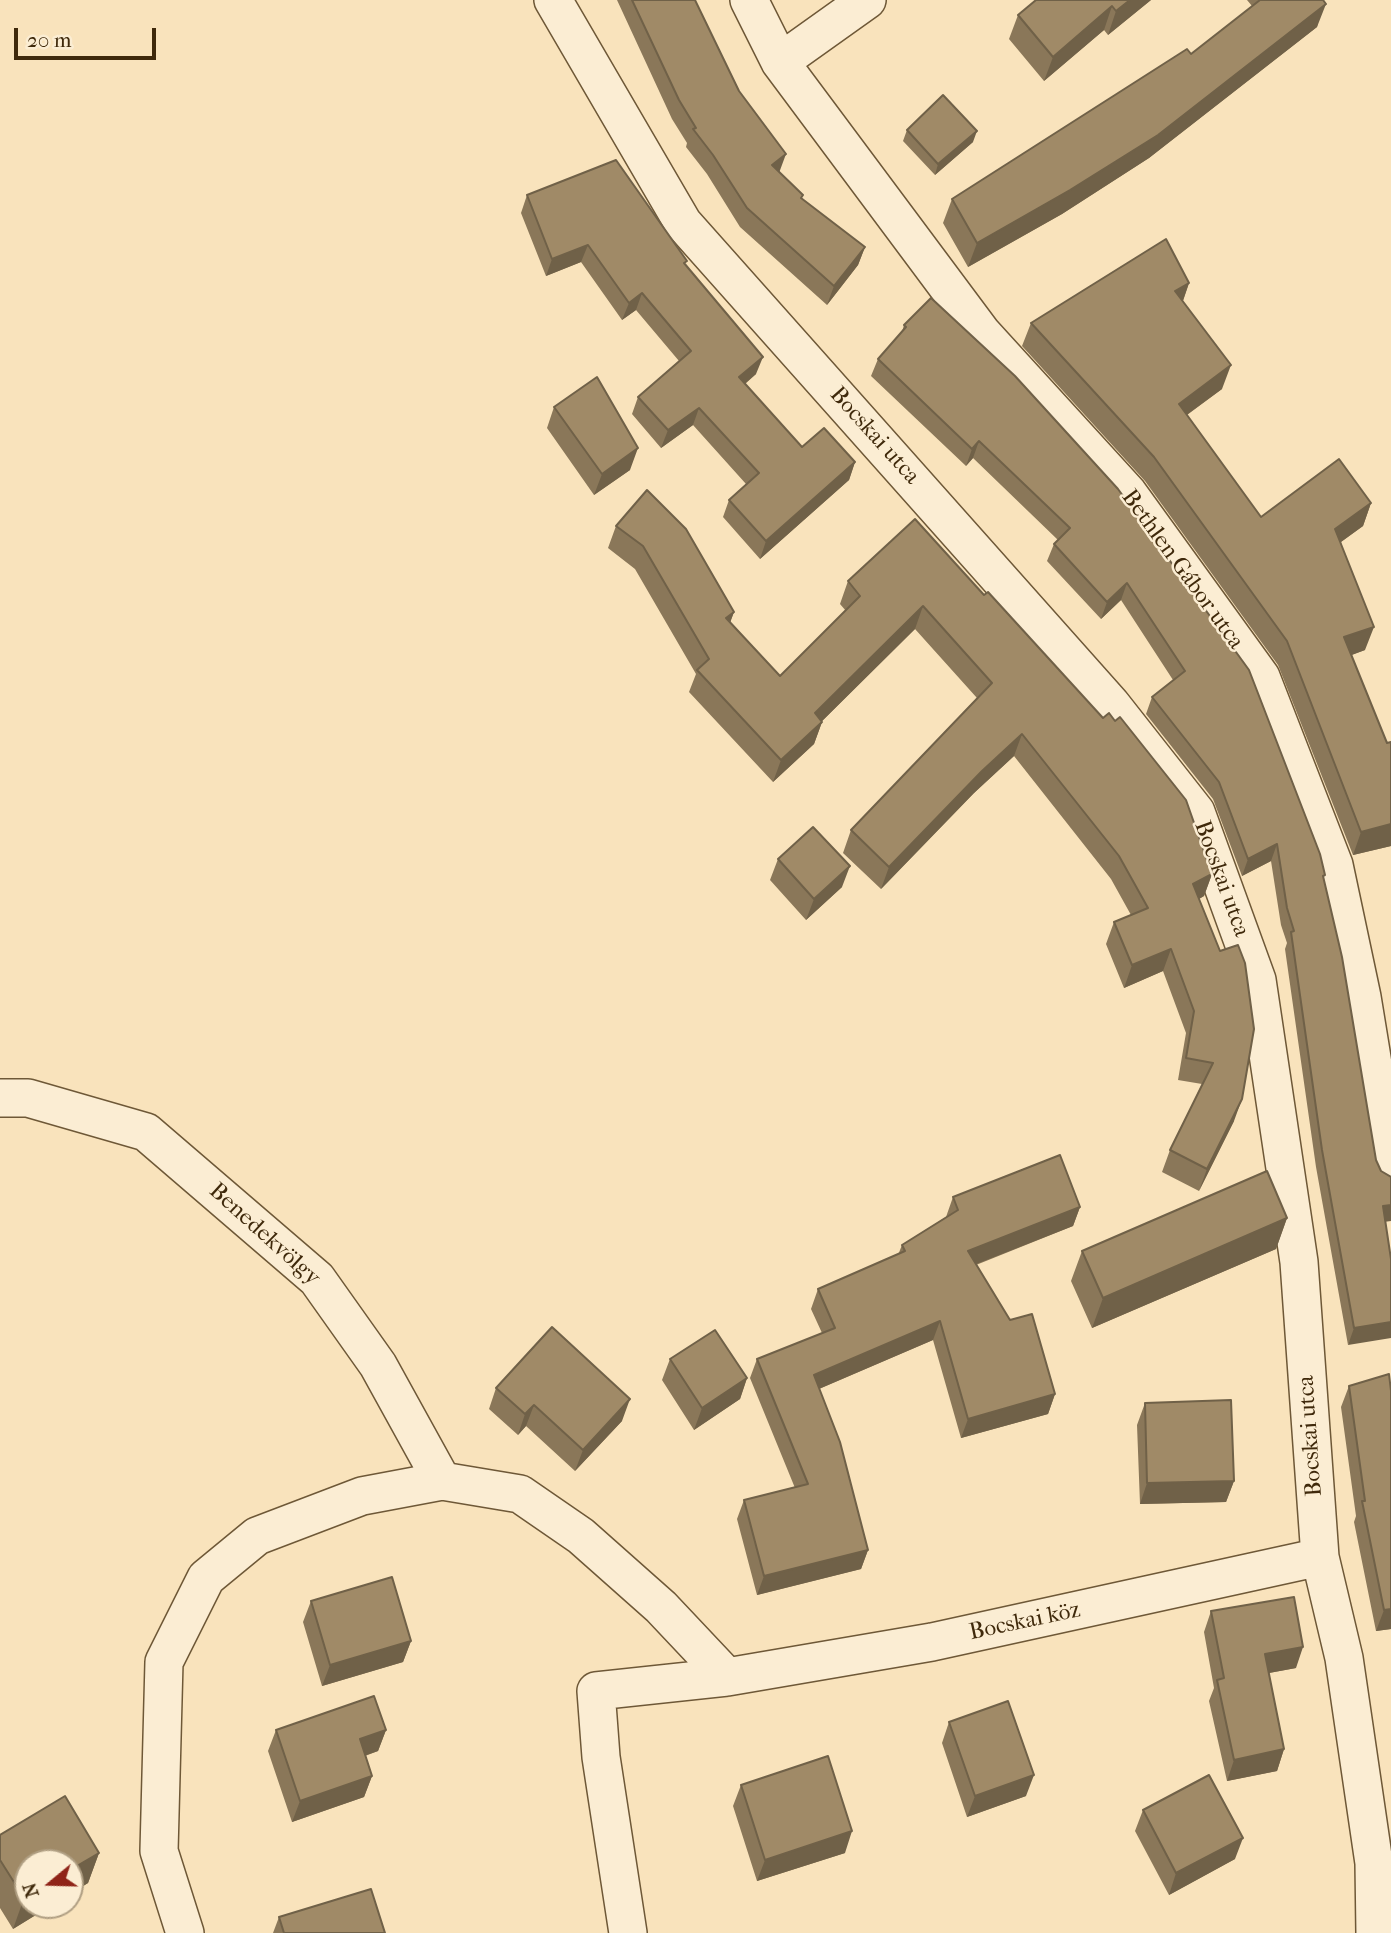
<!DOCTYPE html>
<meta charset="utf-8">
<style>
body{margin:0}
#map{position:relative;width:1391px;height:1933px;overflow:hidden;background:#f9e3bc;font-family:"IM FELL French Canon",serif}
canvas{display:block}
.north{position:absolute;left:14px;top:1849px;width:70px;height:70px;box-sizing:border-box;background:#fbedd3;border:2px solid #b09f83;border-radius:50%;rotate:251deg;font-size:19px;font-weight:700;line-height:28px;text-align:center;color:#3f290b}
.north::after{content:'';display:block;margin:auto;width:24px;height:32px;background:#8f2418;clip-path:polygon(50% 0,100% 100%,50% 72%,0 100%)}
.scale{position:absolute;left:14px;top:28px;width:142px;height:32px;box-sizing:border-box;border:4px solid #3f290b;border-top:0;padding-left:9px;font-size:21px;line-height:24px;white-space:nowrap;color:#3f290b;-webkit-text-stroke:5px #fbedd3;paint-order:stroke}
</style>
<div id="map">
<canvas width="1391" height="1933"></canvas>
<div class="north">N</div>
<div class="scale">20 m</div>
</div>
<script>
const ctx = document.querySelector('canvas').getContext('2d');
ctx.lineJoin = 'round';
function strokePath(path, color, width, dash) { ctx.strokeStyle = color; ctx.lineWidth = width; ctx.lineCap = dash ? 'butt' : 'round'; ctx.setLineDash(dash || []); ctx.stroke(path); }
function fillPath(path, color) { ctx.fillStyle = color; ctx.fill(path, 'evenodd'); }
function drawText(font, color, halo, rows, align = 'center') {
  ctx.font = font + ' "IM FELL French Canon",serif'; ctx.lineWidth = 5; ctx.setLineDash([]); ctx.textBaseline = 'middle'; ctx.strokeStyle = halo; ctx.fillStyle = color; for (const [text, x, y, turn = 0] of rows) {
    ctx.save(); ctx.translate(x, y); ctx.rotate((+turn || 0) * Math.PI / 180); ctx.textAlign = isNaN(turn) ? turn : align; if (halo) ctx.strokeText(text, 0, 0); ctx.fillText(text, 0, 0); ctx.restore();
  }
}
const minor = new Path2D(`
 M553,0L683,223L1111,704L1196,812L1257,980L1299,1262L1320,1557L1344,1658L1374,1863L1375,1933
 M749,0L780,62L982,333L1128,493L1261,677L1334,865L1362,997L1391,1174
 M780,62L867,0
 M0,1098H28L146,1132L317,1279L378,1365L442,1481
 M185,1933L159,1851L164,1662L206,1578L257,1536L362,1496L442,1481L520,1494L581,1536L661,1607L727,1677
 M628,1933L601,1757L596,1691L727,1677L932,1642L1320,1557`);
strokePath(minor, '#6e5837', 40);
strokePath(minor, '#fbedd3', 37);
fillPath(new Path2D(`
 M617,0H695L779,172L802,199L865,247L858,265L827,305L740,227L707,174L686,147L687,143L672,119Z
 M1151,0L1108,35L1104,30L1044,81L1009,39L1018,15Z
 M1247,0H1323L1317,27L1149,158L1062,214L968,267L943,223L952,199L1191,54L1252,6Z
 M907,130L973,142L935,175L903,141Z
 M527,195L686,265L756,374L745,384L802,447L855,462L849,480L760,559L723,517L729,500L746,484L693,425L661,448L632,414L638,397L679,361L636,310L622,320L581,262L546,276L521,213Z
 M1189,283L1183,301L1222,389L1187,415L1261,517L1371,503L1363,526L1341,542L1365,650L1351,655L1391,846L1353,855L1278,665L1145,481L1022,346L1031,323Z
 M904,325L1015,376L1323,879L1376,1160L1381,1171L1391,1177V1221H1385L1391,1259L1348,1345L1316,1167L1285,949L1287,943L1281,925L1271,861L1242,876L1213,799L1146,714L1152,697L1173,680L1121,600L1101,619L1047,561L1054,544L1058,540L973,458L966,466L871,376L878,359L902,332Z
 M554,407L630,470L594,495L547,428Z
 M915,519L1212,874L1204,896L1199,899L1234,1121L1199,1191L1162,1172L1170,1150L1202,1084L1178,1080L1186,1033L1163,971L1124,988L1106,944L1114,922L1131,915L1111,879L1014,756L974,793L881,889L843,853L851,830L977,698L915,629L822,721V722L814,744L773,782L689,692L696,674L635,569L608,548L616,526L734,612L730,622L780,676L846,611L840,604L848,581Z
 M778,859L842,887L806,920L770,880Z
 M953,1197L1080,1207L1073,1226L976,1265L1055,1394L1048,1414L961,1438L933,1340L819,1389L868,1550L861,1569L757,1595L737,1519L744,1500L795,1488L750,1378L757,1359L822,1333L811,1309L818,1289L898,1255L902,1245L946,1217Z
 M1287,1218L1276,1249L1092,1328L1071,1281L1082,1251Z
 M670,1359L747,1378L740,1399L694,1430L662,1380Z
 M1349,1386L1391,1629L1376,1631L1354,1522L1356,1516L1341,1407Z
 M496,1388L622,1421L575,1471L526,1426L518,1435L489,1409Z
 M1145,1403L1234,1481L1226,1502L1140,1504L1137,1425Z
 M311,1601L411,1641L403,1662L322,1686L303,1622Z
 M1211,1611L1296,1668L1269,1673L1284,1749L1277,1771L1227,1781L1209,1701L1214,1688L1204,1632Z
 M949,1722L1026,1796L967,1817L942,1743Z
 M276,1730H386L378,1751L365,1756L372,1776L364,1797L292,1822L268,1751Z
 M741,1785L845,1853L757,1881L733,1806Z
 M65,1796L99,1853L88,1883L70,1894V1863H28V1905H52L13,1929L0,1908V1835Z
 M1143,1810L1235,1859L1169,1895L1135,1831Z
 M279,1917L385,1933H273Z`), '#8a7759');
fillPath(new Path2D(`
 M1130,0H1151L1108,35L1116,11Z
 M1326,4L1317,27L1149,158L1062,214L968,267L977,243Z
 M1112,6L1104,30L1044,81L1053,57Z
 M977,131L973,142L935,175L938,164Z
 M786,154L779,173L772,165Z
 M588,245L581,262L546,276L552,259Z
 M865,247L858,265L827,305L834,286Z
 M1189,283L1181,306L1175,291Z
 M642,293L636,310L622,320L629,303Z
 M763,357L756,374L733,394L739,377Z
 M1231,365L1222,389L1170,427L1179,404Z
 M699,408L693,425L661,448L668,430Z
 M979,441L973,458L966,466L972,449Z
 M638,448L630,470L594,495L602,474Z
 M855,462L849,480L760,559L766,541Z
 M1371,503L1363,526L1327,552L1335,529Z
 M1127,583L1121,600L1101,619L1107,602Z
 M923,606L915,629L807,736L815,713Z
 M734,612L726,634V618Z
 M1374,627L1365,650L1336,661L1344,637Z
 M822,722L814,744L773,782L781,760Z
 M1022,734L1014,756L974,793L881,889L889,867L982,771Z
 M1391,824V846L1353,855L1361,832Z
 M1277,844L1271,861L1242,876L1248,859Z
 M850,866L842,887L806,920L814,899Z
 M1212,874L1204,896L1185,907L1193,884Z
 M1171,949L1163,971L1124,988L1132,965Z
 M1242,1099L1234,1121L1199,1191L1207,1169Z
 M1391,1205V1221L1376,1223L1383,1206Z
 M1080,1207L1073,1226L961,1270L968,1251Z
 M1287,1218L1276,1249L1092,1328L1103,1298Z
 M940,1321L933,1340L807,1394L814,1375Z
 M1391,1322V1338L1348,1345L1354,1328Z
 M747,1378L740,1399L694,1430L702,1408Z
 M1055,1394L1048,1414L961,1438L968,1419Z
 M630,1399L622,1421L575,1471L583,1450Z
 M534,1405L526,1426L518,1435L525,1414Z
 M1234,1481L1226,1502L1140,1504L1147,1483Z
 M868,1550L861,1569L757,1595L764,1576Z
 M1391,1609V1629L1376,1631L1384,1610Z
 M411,1641L403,1662L322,1686L330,1665Z
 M1303,1647L1296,1668L1258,1675L1265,1654Z
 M386,1730L378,1751L352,1760L360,1739Z
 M1284,1749L1277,1771L1227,1781L1234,1760Z
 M1034,1775L1026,1796L967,1817L975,1796Z
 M372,1776L364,1797L292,1822L300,1801Z
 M852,1831L845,1853L757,1881L765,1860Z
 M1243,1838L1235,1859L1169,1895L1176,1873Z
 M99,1853L88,1883L70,1894V1870Z
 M28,1896V1905H52L13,1929L24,1898Z`), '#706148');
const building = new Path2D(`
 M632,0H695L739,91L786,154L772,165L803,195L801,198L865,247L834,286L747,208L713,155L693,129L696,128L679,100Z
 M1036,0H1130L1116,11L1112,6L1053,57L1018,15Z
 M1260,0H1323L1326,4L1158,135L1070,190L977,243L952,199L1187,49L1191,54Z
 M943,95L977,131L938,164L907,130Z
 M616,160L687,261L684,263L763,357L739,377L802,447L824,428L855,462L766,541L729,500L759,473L699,408L668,430L638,397L691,351L642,293L629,303L588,245L552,259L527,195Z
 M1166,239L1189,283L1175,291L1231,365L1179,404L1261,517L1339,459L1371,503L1335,529L1374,627L1344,637L1387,743L1391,742V824L1361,832L1287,641L1154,457L1031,323Z
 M931,298L1015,376L1118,489L1249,670L1320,854L1325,875L1323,876L1342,957L1376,1160L1381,1171L1391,1177V1205L1383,1206L1391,1259V1322L1354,1328L1322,1150L1291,932L1294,931L1287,908L1277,844L1248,859L1219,782L1152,697L1185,671L1127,583L1107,602L1054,544L1070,528L979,441L972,449L878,359L906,327L904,325Z
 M597,377L638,448L602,474L554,407Z
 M647,490L686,529L734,612L726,618L780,676L860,596L848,581L915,519L984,595L988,592L1103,718L1109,713L1115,721L1120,717L1186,800L1212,874L1193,884L1220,951L1238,945L1245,963L1254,1029L1242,1099L1207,1169L1170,1150L1213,1063L1186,1058L1194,1011L1171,949L1132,965L1114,922L1148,908L1119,856L1022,734L982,771L889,867L851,830L992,683L923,606L815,713L822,722L781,760L697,670L709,659L643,546L616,526Z
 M813,827L850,866L814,899L778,859Z
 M1060,1155L1080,1207L968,1251L1010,1320L1032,1314L1055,1394L968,1419L940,1321L814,1375L840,1442L868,1550L764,1576L744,1500L808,1484L757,1359L835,1328L818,1289L905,1251L902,1245L958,1210L953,1197Z
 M1267,1171L1287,1218L1103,1298L1082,1251Z
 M552,1327L630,1399L583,1450L534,1405L525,1414L496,1388Z
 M715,1330L747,1378L702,1408L670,1359Z
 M1389,1374L1391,1391V1609L1384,1610L1362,1501H1365L1349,1386Z
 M1231,1400L1234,1481L1147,1483L1145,1403Z
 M392,1577L411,1641L330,1665L311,1601Z
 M1294,1597L1303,1647L1265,1654L1284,1749L1234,1760L1217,1680L1224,1678L1211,1611Z
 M374,1696L386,1730L360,1739L372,1776L300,1801L276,1730Z
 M1008,1701L1034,1775L975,1796L949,1722Z
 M828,1756L852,1831L765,1860L741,1785Z
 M1209,1775L1243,1838L1176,1873L1143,1810Z
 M65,1796L99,1853L70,1870V1863H28V1896L24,1898L0,1860V1835Z
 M371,1889L385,1933H284L279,1917Z`);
fillPath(building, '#a08a67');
strokePath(building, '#706148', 2);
drawText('23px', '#3f290b', '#fbedd3', [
 ["Bocskai utca",874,436,48],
 ["Bethlen Gábor utca",1182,570,54],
 ["Bocskai utca",1221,879,70],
 ["Benedekvölgy",264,1235,42],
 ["Bocskai utca",1311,1436,-94],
 ["Bocskai köz",1025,1622,-12]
]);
</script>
